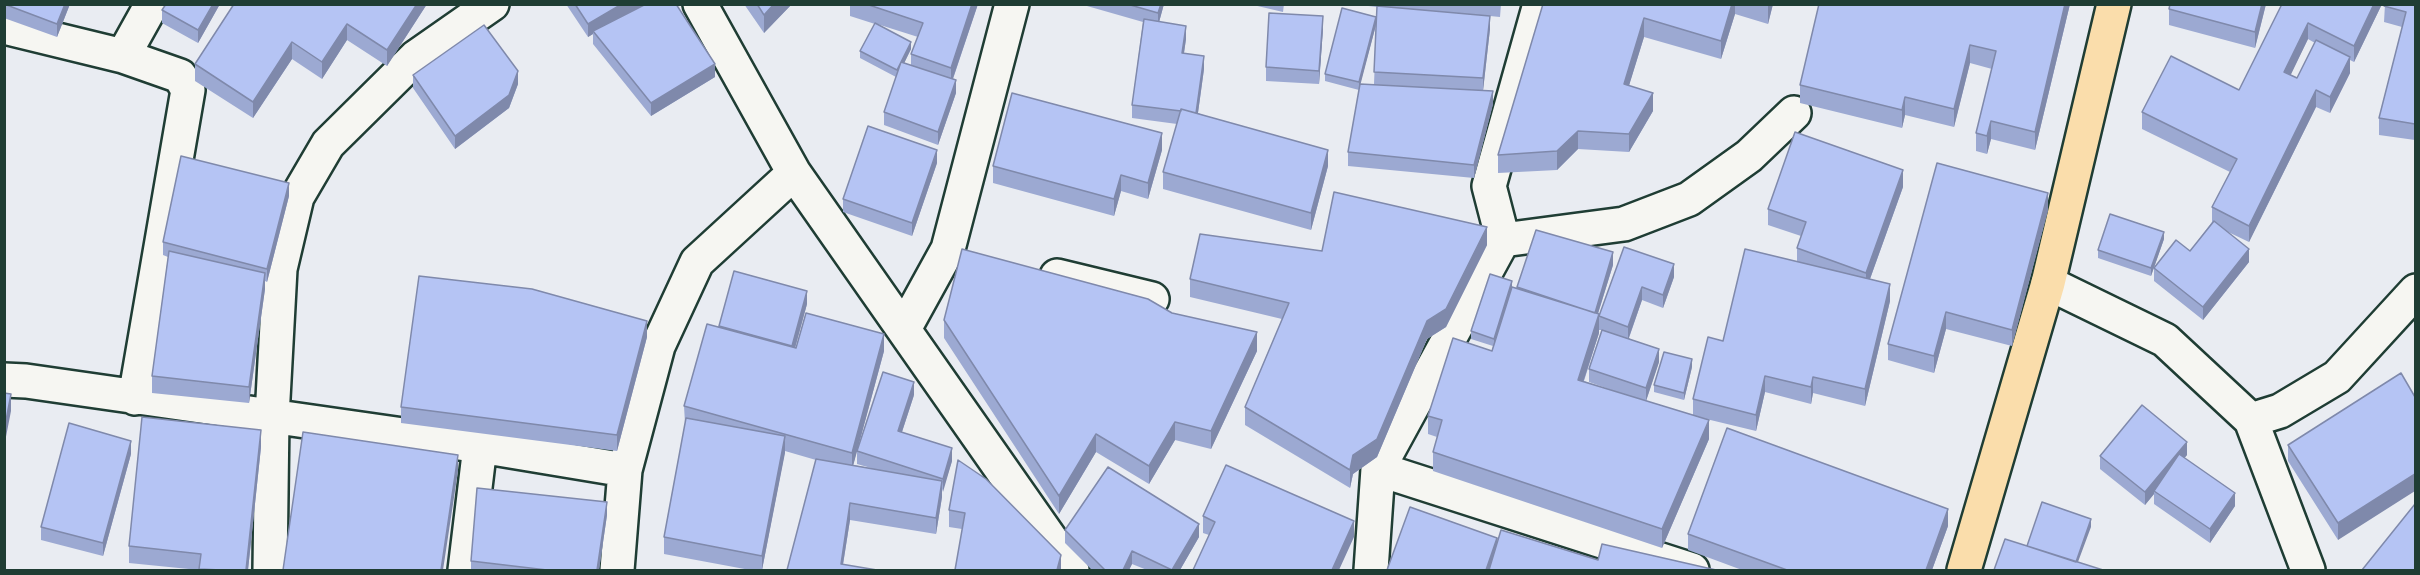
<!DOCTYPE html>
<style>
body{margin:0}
#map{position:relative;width:2420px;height:575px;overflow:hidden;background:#e9ecf2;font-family:Kalam,sans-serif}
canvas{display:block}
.frame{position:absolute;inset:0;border:6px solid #1f3d34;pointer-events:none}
</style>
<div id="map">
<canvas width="2420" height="575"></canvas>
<div class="frame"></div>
</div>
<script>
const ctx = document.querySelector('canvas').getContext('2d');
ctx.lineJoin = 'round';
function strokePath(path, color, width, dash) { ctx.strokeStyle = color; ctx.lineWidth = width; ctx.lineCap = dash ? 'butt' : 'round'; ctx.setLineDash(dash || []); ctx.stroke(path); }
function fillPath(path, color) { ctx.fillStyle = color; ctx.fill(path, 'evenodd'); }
const minor = new Path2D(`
 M700,4L794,173L1072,570
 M4,27L123,56L152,4
 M123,56L180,76L188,90L135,398
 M1503,240L1624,224L1689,199L1749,156L1794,113
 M1057,276L1152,299
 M2048,283L2165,340L2251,420L2308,570
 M904,329L948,249L1012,4
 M4,380L26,381L480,446L625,470L658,346L697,262L794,173
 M2251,420L2280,411L2337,377L2416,291
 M1378,469L1692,570
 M270,570L272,417L280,269L297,197L328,144L416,57L492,4
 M465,570L480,446
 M617,570L625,470
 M1371,570L1378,469L1503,240L1489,186L1540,4`);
const major = new Path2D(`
 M1964,570L2048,283L2114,4`);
strokePath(minor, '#1f3d34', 38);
strokePath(major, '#1f3d34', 38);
strokePath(minor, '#f6f6f2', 33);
strokePath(major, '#faddab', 33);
fillPath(new Path2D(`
 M4,4H70L57,37L4,18Z
 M220,4L198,43L162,23V10Z
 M234,4H427L387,66L347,40L322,79L292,59L253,118L195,81V64Z
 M566,4H645L715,77L651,116L593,44V34L588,37Z
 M744,4H792L764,33Z
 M850,4H978L953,79L956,93L938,145L884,125V112L896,77L860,58V51L875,24L850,16ZM877,24L918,37L911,54V65L904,63L911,49Z
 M1080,4H1164L1159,22L1186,39L1184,53L1204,69L1198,113L1328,166L1311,230L1163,189V172L1177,124L1132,118V105L1143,22Z
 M1249,4H1284L1283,12Z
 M1351,4H1501L1500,17L1490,16V29L1483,90L1493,104L1474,178L1348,166V152L1359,90L1325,81V74L1376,25L1360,84H1374L1377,7Z
 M1543,4H1773L1768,24L1735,14L1721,59L1644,37L1629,85L1653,111L1629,152L1578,149L1557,170L1498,173V155Z
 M2070,4L2035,150L1991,139L1987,154L1976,151V133L1992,69L1970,63L1954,127L1905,115L1902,128L1800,103V85Z
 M2170,4H2266L2255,48L2169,25V9Z
 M2282,4H2382L2354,62L2350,60V73L2330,113L2316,107L2249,242L2226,231L2249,262L2203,320L2154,281V268L2190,251L2212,222V207L2230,172L2142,129V112L2239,90ZM2308,39L2315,43L2297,78L2290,75Z
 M2385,4H2415V140L2379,135V118L2402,27L2384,22Z
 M1323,29L1319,84L1266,81V67Z
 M413,75L518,84L509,108L455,149L413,88Z
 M1162,150L1148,199L1121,191L1114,216L993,183V166Z
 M937,163L912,236L843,212V199Z
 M1903,187L1870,279L1890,301L1865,406L1813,393L1811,404L1765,392L1756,431L1698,417L1709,439L1662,548L1433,471V452L1437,437L1428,434V416L1492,351L1493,346L1471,339V331L1512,287L1517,288V287L1613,265L1598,314L1599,333L1584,381L1620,393L1589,382V369L1602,330H1599V316L1624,247L1674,277L1663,308L1642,300L1629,338L1659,362L1646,401L1693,415V399L1723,341L1797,262V248L1801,236L1768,225V209Z
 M289,196L267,282L265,281V289L249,403L152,393V376L168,257L163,255V242Z
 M2048,210L2012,346L1946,329L1934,373L1888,360V344Z
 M2164,239L2151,276L2098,258V250Z
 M1487,245L1446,327L1427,339L1377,457L1353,474L1350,488L1245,425V407L1282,319L1190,297V279L1322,251Z
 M807,304L795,348L884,351L853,465L871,468L857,464V451L914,395L902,432L952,461L942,492V497L936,534L850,520L843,565L787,570L816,460L785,451L762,570H750L664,554V537L685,423L684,406L719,326Z
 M1172,313L1257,351L1211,449L1175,440L1149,484L1096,452L1059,514L944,338V320Z
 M647,337L617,451L401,423V407Z
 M1692,367L1684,400L1654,392V385Z
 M2401,373L2338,540L2288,461V445Z
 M261,447L248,570H199L129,563V546Z
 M131,454L103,556L41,540V527Z
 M2187,455L2184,458L2235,506L2210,543L2154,504V494L2145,505L2100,469V456Z
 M958,460L1061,570L962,529L949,527V510Z
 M607,515L599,570H471V561Z
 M1203,516L1354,537L1209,535L1203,533Z
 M1948,526L1932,570H1742L1688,550V534Z
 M1065,530L1199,537L1180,570H1147L1132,564L1129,570H1092L1065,543Z`), '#9ca9d2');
fillPath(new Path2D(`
 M65,4H70L57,37V24Z
 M213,4H220L198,43V30Z
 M417,4H427L387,66V50Z
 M622,4H645L593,31V34L588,37V24Z
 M774,4H792L764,33V15Z
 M972,4H978L951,84V68Z
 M1161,4H1164L1158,26V13Z
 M1732,4H1735V14L1721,59V41Z
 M1768,4H1773L1768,24Z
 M2065,4H2070L2035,150V132Z
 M2262,4H2266L2255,48V32Z
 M2374,4H2382L2354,62V46Z
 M1323,16V29L1319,84V71Z
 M1490,16V29L1483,91V78Z
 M1376,17V25L1359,90V82Z
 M1644,18V37L1624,102V84Z
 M2308,23V39L2284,89V72Z
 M347,24V40L322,79V62Z
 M1186,26V39L1182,66V53Z
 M292,42V59L253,118V102Z
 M911,42V49L897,78V70Z
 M1970,45V63L1954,127V109Z
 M1204,56V69L1196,127V114Z
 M2350,57V73L2330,113V97Z
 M715,64V77L651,116V103Z
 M518,71V84L509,108L455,149V136Z
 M956,80V93L938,145V132Z
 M2316,90V107L2249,242V226Z
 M1493,91V104L1474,178V165Z
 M1653,93V111L1629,152V134Z
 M1905,97V115L1902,128V110Z
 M1991,121V139L1987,154V136Z
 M1578,131V149L1557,170V151Z
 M1162,133V150L1148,199V183Z
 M937,150V163L912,236V223Z
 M1328,150V166L1311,230V213Z
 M1903,170V187L1866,290V273Z
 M1121,175V191L1114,216V199Z
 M289,183V196L267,282V269Z
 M2048,193V210L2012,346V330Z
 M1487,227V245L1446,327L1427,339L1377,457L1353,474L1350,488V470L1353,455L1427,321Z
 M2164,232V239L2151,276V268Z
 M2249,249V262L2203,320V307Z
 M1613,252V265L1594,326V313Z
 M1674,264V277L1663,308V295Z
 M265,273V289L249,403V387Z
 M1512,281V289L1494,346V339Z
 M1890,284V301L1865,406V389Z
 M1642,287V300L1628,340V327Z
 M807,291V304L792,359V346Z
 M1946,312V329L1934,373V356Z
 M1599,314V333L1578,398V380Z
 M647,321V337L617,451V435Z
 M1257,332V351L1211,449V431Z
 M884,334V351L852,470V453Z
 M1659,349V362L1646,401V388Z
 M1692,359V367L1684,400V393Z
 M1765,376V392L1756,431V415Z
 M1813,377V393L1811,404V387Z
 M914,382V395L898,444V431Z
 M11,394V411L4,447V431Z
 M1709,420V439L1662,548V529Z
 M1175,422V440L1149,484V466Z
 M261,430V447L248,570H246Z
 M1096,434V452L1059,514V496Z
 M785,436V453L762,570V556Z
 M131,441V454L103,556V543Z
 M2187,442V455L2156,492L2154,491V494L2145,505V492Z
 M952,448V461L943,492V479Z
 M458,455V471L443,570H441Z
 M2415,474V491L2338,540V523Z
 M942,481V497L936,534V518Z
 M2235,493V506L2210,543V529Z
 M607,502V515L599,570H597Z
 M850,503V520L842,570L841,564Z
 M1948,509V526L1932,570H1926Z
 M2091,519V527L2075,570V565Z
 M1354,521V537L1339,570H1332Z
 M1199,524V537L1180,570H1172Z
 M1497,538V551L1491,570H1486Z
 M1132,551V564L1129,570H1123Z
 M1061,555V570H1057Z`), '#7f89ab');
const building = new Path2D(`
 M4,4H65L57,24Z
 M166,4H213L198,30L162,10Z
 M234,4H417L387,50L347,24L322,62L292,42L253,102L195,64Z
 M575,4H622L588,24Z
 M646,4H676L715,64L651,103L593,31Z
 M757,4H774L764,15Z
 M866,4H972L951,68L911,54L923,23Z
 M1127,4H1161L1158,13Z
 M1543,4H1732L1721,41L1644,18L1624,84L1653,93L1629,134L1578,131L1557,151L1498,155Z
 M1819,4H2065L2035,132L1991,121L1987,136L1976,133L1996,51L1970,45L1954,109L1905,97L1902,110L1800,85Z
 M2170,4H2262L2255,32L2169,9Z
 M2282,4H2374L2354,46L2308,23L2284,72L2297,78L2316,40L2350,57L2330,97L2316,90L2249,226L2212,207L2237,159L2142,112L2171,56L2239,90Z
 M2385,4H2415V124L2379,118L2406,12L2384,6Z
 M1377,6L1490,16L1483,78L1374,72Z
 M1342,8L1376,17L1359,82L1325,74Z
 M1269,13L1323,16L1319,71L1266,67Z
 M1144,19L1186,26L1182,53L1204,56L1196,113L1181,109V111L1132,105Z
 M875,23L911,42L897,70L860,51Z
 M484,25L518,71L509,95L455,136L413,75Z
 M901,62L956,80L938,132L884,112Z
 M1360,84L1493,91L1474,165L1348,152Z
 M1012,93L1162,133L1148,183L1121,175L1114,199L993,166Z
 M1181,109L1328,150L1311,213L1163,172Z
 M868,126L937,150L912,223L843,199Z
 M1795,132L1903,170L1866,273L1797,248L1806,222L1768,209Z
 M181,156L289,183L267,269L163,242Z
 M1937,163L2048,193L2012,330L1946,312L1934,356L1888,344Z
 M1334,192L1487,227L1446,309L1427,321L1377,439L1353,455L1350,470L1245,407L1289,303L1190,279L1200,234L1322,251Z
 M2110,214L2164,232L2151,268L2098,250Z
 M2214,221L2249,249L2203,307L2154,268L2176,240L2190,251Z
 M1536,230L1613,252L1595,313L1517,287Z
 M1624,247L1674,264L1663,295L1642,287L1628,327L1599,316Z
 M962,249L1148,299L1172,313L1257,332L1211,431L1175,422L1149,466L1096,434L1059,496L944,320Z
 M1745,249L1890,284L1865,389L1813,377L1811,387L1765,376L1756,415L1693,399L1708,337L1723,341Z
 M169,251L265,273L249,387L152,376Z
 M734,271L807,291L792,346L719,326Z
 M1490,274L1512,281L1494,339L1471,331Z
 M419,276L532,289L647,321L617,435L401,407Z
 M1512,287L1599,314L1578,380L1709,420L1662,529L1433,452L1442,420L1428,416L1453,338L1492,351Z
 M806,313L884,334L852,453L684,406L707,324L796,348Z
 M1602,330L1659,349L1646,388L1589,369Z
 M1664,352L1692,359L1684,393L1654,385Z
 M883,372L914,382L898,431L952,448L943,479L857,451Z
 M2401,373L2415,397V474L2338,523L2288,445Z
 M4,393L11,394L4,431Z
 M2142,405L2187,442L2145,492L2100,456Z
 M142,417L261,430L246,570H221L199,569L201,554L129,546Z
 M686,418L785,436L762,556L664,537Z
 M69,423L131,441L103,543L41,527Z
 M1727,428L1948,509L1926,570H1787L1688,534Z
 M303,432L458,455L441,570H283Z
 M2179,454L2235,493L2210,529L2154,491Z
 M816,459L942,481L936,518L850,503L841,564L877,570H787Z
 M958,460L986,479L1061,555L1057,570H955L965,513L949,510Z
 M1226,465L1354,521L1332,570H1193L1215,522L1203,516Z
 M1108,467L1199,524L1172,570L1132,551L1123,570H1105L1065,530Z
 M477,488L607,502L597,570H547L471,561Z
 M2042,502L2091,519L2076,562L2027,546Z
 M2415,504V570H2362Z
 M1410,507L1497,538L1486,570H1387Z
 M1501,530L1598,560L1602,544L1716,570H1489Z
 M2005,539L2103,570H1994Z`);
fillPath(building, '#b5c4f4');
strokePath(building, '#7f89ab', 1.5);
</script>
